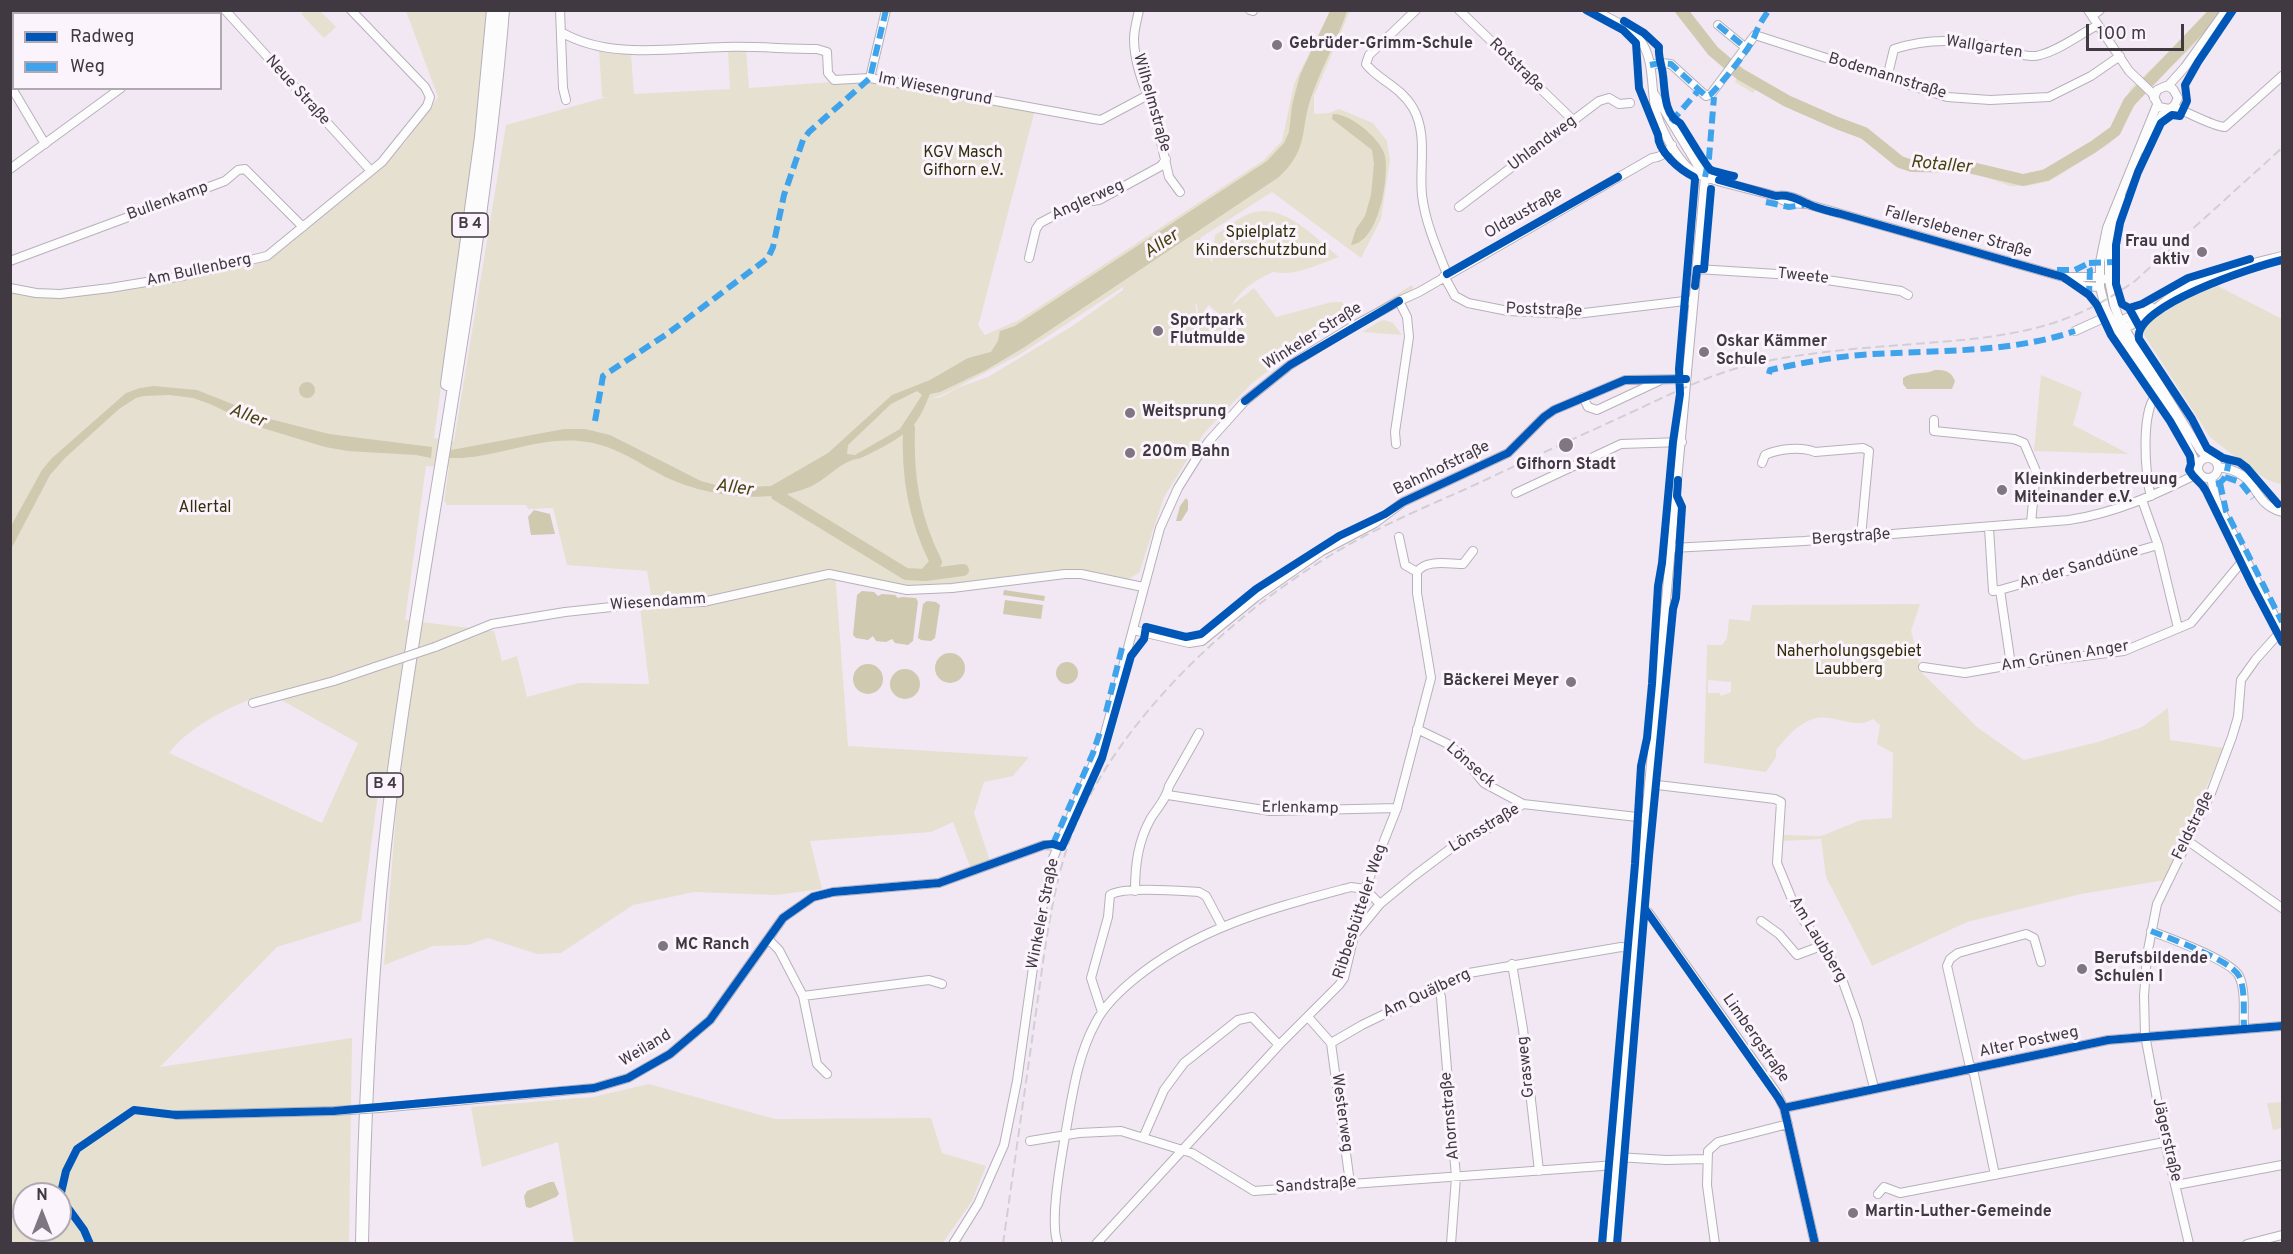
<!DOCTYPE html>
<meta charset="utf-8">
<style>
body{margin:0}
#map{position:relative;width:2293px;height:1254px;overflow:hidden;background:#f1e8f4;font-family:Overpass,sans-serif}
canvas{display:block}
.frame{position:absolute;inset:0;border:12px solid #403942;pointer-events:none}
.legend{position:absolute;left:12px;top:12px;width:210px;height:78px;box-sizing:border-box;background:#fbf4fd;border:2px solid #b0a9b2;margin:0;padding:8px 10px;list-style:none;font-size:18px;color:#403942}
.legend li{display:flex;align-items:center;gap:12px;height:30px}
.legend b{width:30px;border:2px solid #b0a9b2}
.north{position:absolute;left:12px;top:1182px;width:60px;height:60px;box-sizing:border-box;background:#fbf4fd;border:2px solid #b0a9b2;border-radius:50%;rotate:0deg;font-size:16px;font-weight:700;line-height:24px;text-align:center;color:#403942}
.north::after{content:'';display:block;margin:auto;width:21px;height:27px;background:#7e7680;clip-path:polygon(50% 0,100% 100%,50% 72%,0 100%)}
.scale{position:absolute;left:2086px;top:24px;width:98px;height:27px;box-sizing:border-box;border:3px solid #403942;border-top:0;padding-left:8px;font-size:18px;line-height:21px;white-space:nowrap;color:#403942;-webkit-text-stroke:4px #fbf4fd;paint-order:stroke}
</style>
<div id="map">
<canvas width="2293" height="1254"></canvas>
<div class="frame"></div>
<ul class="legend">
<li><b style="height:8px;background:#0057b8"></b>Radweg</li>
<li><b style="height:8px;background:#3fa3ec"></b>Weg</li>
</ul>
<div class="north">N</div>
<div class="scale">100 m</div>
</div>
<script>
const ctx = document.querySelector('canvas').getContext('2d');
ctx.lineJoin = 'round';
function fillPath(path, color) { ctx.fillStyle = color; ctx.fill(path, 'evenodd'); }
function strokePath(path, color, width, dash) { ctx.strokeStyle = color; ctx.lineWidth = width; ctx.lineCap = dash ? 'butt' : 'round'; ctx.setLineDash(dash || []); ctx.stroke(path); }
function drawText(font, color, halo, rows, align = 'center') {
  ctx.font = font + ' Overpass,sans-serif'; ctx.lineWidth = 6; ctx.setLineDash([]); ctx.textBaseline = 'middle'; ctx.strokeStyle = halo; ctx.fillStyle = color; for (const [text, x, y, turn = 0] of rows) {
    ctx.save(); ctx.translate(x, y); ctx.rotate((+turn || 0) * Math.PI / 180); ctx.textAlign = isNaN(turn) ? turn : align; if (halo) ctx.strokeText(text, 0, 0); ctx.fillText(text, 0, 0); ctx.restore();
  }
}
fillPath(new Path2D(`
 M488,10L478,116L434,438L454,441L506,125L607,97H602L599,50L631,55L634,94L730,89L728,51L746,50L749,88L873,79L1035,110L980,319L978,325L985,335L1019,320L1264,160L1282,141L1294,84L1330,11H1350L1314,96V114L1329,113L1339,109L1373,123L1387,141L1390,160L1381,219L1361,258L1272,192L1200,238L1212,263L1215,235C1227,228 1241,215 1255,212C1287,205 1317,240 1339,257C1318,264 1295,277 1273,272C1256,280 1242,288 1232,305L1254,288L1276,317L1332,302H1342L1351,315L1289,355L1251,384L1204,433L1164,497L1139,573L1125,581L1067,570L953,587L905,585L835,571L848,746L1029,757L1013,776L984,782L974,813L990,861L971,869L953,822L931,832L810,841L822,889L775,895L694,892L633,905L561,953L537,954L488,938L468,945L433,946L384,965L398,788L378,794L361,921L277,947L160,1067L352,1038L349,1243L11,1244V293L47,298L110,292L229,269L269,260L404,144L438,97L406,11ZM1123,287V290L1074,325L988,377L959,387L941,397L930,399L944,394L1019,355ZM1195,304L1197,305L1199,319L1206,321L1205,309L1209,305L1224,319L1222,321L1199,325ZM426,466L449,467L444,502H446V505H526L528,509L553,508L567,565L647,571L652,601L640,607L649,684L579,683L527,697L517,656L502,661L494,631L405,620ZM269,693L358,743L322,823L169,753C189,726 237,702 269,693ZM24,1194H60V1230H24Z
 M305,11H320L336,27L324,38L301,14Z
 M1675,11H1687L1700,33L1724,58L1743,72L1773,91L1872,133L1897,154L1907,159L1968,161L2014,177L2032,176L2069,157L2110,130L2131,88L2212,11H2225L2191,48L2140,96L2118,135L2109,144L2050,181L2027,186H2010L1974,173L1959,171L1914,172L1895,165L1860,136L1822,123L1782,104L1756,89L1753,93L1735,82L1737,77C1711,56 1695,38 1675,11Z
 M2216,285L2282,319V485L2268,480L2250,469L2210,437L2144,335V329L2147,321L2160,312L2200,287Z
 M1410,286H1413V289L1381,308L1377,307Z
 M1384,320L1393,323L1402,335L1362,332L1380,321Z
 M2041,375L2082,392L2073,425L2129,454L2034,451Z
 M1920,604L1911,631L1922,673L1978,728L2024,760L2098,742L2142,727L2168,708L2170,740L2224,748L2165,880L2081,894L1967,922L1872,966L1826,877L1821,839L1783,841L1784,835L1821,836L1861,820L1892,818L1893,753L1877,744L1880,725L1873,719C1856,730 1836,715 1817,718C1800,721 1787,737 1776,750V757L1766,772L1704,763L1707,645H1722L1727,638L1729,619L1750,621L1752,605ZM1708,680L1731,682V692L1721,696L1719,693H1708Z
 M649,1084L775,1119L931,1118L942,1153L986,1166L972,1201L942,1244L574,1243L558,1142L482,1167L471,1107L593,1097Z
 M2282,1102V1128L2273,1130L2267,1103Z`), '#e6e0d1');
fillPath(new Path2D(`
 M1330,11H1347C1338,38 1323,65 1313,92C1299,127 1311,147 1279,177L1023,348L986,370L940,392L930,394C926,403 922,414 916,422C904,437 880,449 863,457C859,459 854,459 850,461C839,465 824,480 812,486C768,506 699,496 658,473C630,458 612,444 579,441C534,437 493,460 449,458L451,450L564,429H585L610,435L701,481L727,488L771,486L828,453L892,395L930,380L968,358L991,352L998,341L1000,331L1015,326L1267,161L1284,143L1289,132L1292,105L1300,75ZM917,391L922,395L900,429L855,455L847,454L848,445L891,404Z
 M1333,114C1350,113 1382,140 1385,156C1389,179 1379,242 1351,245L1356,229L1365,216L1371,195L1374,164L1372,150L1332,119Z
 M1935,370C1945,370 1951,371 1955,381L1952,389H1907L1903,384V378C1913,371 1924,375 1935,370Z
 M299 390a8 8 0 1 1 16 0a8 8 0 1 1-16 0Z
 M154,386L197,390L270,419L329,434L432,447L431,458L416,455L348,451L325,447L256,426L210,404L193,398L170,395L144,396L136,398L119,409L65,458L50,475L11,549V526L42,470L52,458L126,393L140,388Z
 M1186,498L1188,501V510L1181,521H1176L1180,506Z
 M534,510L550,514L555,534L531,535L528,517Z
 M1004,590L1045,596L1044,601L1003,595Z
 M862,591L874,592L878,596L882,594L895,595L898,598L902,597L916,598L918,602L913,641L908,645L895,643L892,639L886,642L876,641L873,636L868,640L856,638L853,635L857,595Z
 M1005,600L1043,605L1041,619L1003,614Z
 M927,601L936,602L940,605L935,638L931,641L921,640L918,638L923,604Z
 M935 668a15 15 0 1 1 30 0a15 15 0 1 1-30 0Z
 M1056 673a11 11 0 1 1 22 0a11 11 0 1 1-22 0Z
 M853 679a15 15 0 1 1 30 0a15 15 0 1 1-30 0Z
 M890 684a15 15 0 1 1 30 0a15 15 0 1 1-30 0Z
 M550,1182H554L559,1194L556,1197L530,1208L526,1207L524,1196L527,1191Z`), '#cec9af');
strokePath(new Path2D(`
 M10,1217L24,1215`), '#cec9af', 2);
strokePath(new Path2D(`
 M1681,10L1713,51L1740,74L1787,101L1837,123L1864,133L1900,162L1912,166L1968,167L2023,180L2046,175L2093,147L2115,131L2129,102L2217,10
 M909,428C907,476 914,519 936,562L925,575
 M777,495L906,574L925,575L963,570`), '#cec9af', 12);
const minor = new Path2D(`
 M38,10L40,14
 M184,10L186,14
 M225,10L371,171
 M560,10L563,88L566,100
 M1139,10C1137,20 1134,30 1134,39C1134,59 1142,85 1152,103L1169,177L1180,192
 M1250,10L1253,11
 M1416,10L1369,55L1366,64C1378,80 1400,86 1413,108C1428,134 1419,166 1422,195C1425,222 1437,249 1447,274
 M1459,10L1574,121
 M1594,10C1609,19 1630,26 1640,40C1654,58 1651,86 1655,107C1658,125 1677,160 1692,171C1708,181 1756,190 1776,196C1784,203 1797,204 1807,204
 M2088,10L2129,71L2152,93L2159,107L2169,109L2174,106L2178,98L2173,89L2166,86L2157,90L2154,98
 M212,14L216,10
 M2092,16L2100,10
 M1718,25L1746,48
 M561,32C609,60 672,48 725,47C755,46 786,49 817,49L827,52L828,73L834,80L870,78L1094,119L1101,120L1148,95
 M1650,65L1660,63L1671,64L1706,96L1711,94L1755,35L1947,97L1990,100L2049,97L2091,76L2120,56
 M870,78L886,10
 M1887,78L1894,49C1932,37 1961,40 2000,48C2012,51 2027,59 2040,55C2060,50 2080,34 2098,25
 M10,85L45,144
 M2168,86L2185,67L2226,10
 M1655,95L1704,176
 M2157,105L2107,228L2100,262V287L2105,307L2116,330L2176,422L2198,467
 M2173,107C2186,111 2214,127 2225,127L2282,76
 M2144,149L2165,110
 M10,169L121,88
 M1776,196C1789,194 1798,199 1810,205L2063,277L2084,286L2100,287
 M2123,199L2115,225L2109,256V280L2114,305L2120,321L2200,450L2208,458
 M1459,207L1599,101L1609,98L1619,104L1630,103
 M1029,258L1036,229L1040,223L1078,203L1099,200L1161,166L1166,159
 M10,261L225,181L238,170L245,169L303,227
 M1697,269L1793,275L1901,291L1908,295
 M1444,276L1455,296L1468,303L1508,311L1576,314L1693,300
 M2066,277H2100L2104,279
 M10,288L36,293L60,294L110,288L183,276L267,256L382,162L427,106L430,97L425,87L351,10
 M2120,321L2151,307
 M2121,329C2137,326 2167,298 2184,288C2214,271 2249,264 2282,256
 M2075,331L2108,316
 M1583,397L1588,407L1597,410L1659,381
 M1934,420V431L2014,439L2024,443L2036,471L2031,523
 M1396,444L1395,432L1409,337L1407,317L1399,301
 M2198 468a10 10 0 1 1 20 0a10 10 0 1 1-20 0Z
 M1762,463L1765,455C1778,449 1801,446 1815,452L1863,448L1869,451L1861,537
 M2218,467C2261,472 2249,503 2282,512
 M2211,478L2216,500L2282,631
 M1516,493L1621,444L1682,442
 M2151,496C2145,478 2140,406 2158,394
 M2142,500L2158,545L2178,628
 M1989,528L1993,591L2000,590L2011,665
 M1399,537L1405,565L1417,572
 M1672,548L1804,541L2069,520C2116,513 2157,494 2199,473
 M1417,572C1426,559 1448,564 1463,564L1473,551
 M2000,590L2158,545
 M1133,630L1189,643L1202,641L1256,597L1322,551L1375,523L1403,502L1508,453L1544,417L1554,410L1625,380L1686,379
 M435,647L492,624L565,612L640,604L703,602L829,574L907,590L952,588L1065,574H1081L1143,587
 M1923,667L1965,673L2011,665L2124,651L2191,623L2245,558
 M253,703L334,681L375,667
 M1417,729L1448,744L1460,754L1484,783L1523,804
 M1649,784L1775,799L1781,802L1777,863L1791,897L1802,918L1831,959L1843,982L1857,1021L1874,1088
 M1168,795L1270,811L1397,808
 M2188,841L2282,908
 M1135,891C1135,865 1138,841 1151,818C1158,807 1167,798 1169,786L1199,733
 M1639,908L1648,912L1776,1092L1784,1108L1815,1244
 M1761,921L1779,934L1797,955L1821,946
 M2151,931C2169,938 2231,960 2239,976C2246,990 2243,1013 2244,1028
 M1356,933L1380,904L1414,876L1450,849L1492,826L1523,804L1646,818
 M769,940L779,950L803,996L817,1064L827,1074
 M1512,964L1523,1029L1539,1171
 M1438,988L1441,997L1456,1177L1451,1244
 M803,996L929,980L942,984
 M1102,1012L1091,978L1108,917L1110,895C1123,886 1181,891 1199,892L1206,896L1222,926
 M1308,1017L1331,1043L1362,1025L1469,973L1621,947L1635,949
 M1331,1043L1350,1183
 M380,1108L594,1088L628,1078L670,1054L710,1020L783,918L813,897L833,892L939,883L1044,845L1057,846
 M1784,1108L2108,1040L2282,1026
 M176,1115L334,1111
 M1143,1138L1164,1090L1184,1063L1238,1020L1252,1017L1279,1045
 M1030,1141L1079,1133L1121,1131L1192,1153L1254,1191L1616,1165
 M1617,1157L1666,1160L1706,1159
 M1995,1175L1974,1074L1969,1063L1947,966L1950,959L1958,953L2026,934L2034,938L2041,962
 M2176,1185L2282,1165
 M1878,1194L1884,1187L1900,1193L2165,1142
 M953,1244L978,1204L1004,1145L1017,1081L1039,925L1051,863L1103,741L1160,528L1178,488L1198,456L1209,441L1245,401L1290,365L1350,328L1399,301L1419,292L1652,158C1659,158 1669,152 1672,145
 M1058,1244C1049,1223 1061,1160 1065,1136C1072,1097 1077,1056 1096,1022C1104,1006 1119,992 1132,981C1196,927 1273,908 1351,887L1365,889L1380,904
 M1096,1244L1279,1045L1339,985L1344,978L1365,889L1397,808L1431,678L1417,593V572
 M1610,1244L1646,818L1705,177
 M1715,1244L1707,1185L1708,1151L1718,1142L1788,1124
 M2189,1244L2165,1142L2145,1035L2144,996L2147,955L2157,904L2211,793L2232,737L2238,717L2241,680L2256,659L2282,630
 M2247,1244L2282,1235`);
const highway = new Path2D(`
 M447,384L481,137L493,10
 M362,1244C365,1086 373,927 394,770C428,517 482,266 503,10`);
strokePath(minor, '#b7b0ba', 10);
strokePath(highway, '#b7b0ba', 14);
strokePath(minor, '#fdfcfd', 8);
strokePath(highway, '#fdfcfd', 12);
strokePath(new Path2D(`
 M1003,1244C1014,1166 1025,1089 1036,1012C1044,957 1050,901 1067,848C1107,730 1226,618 1331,555C1378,526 1431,505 1481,482C1531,458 1582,435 1632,412C1673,393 1712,373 1757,363C1809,352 1861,348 1914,344C1964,340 2014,337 2062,320C2088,311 2112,297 2135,281L2282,148`), '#d2cfd3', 2, [9, 4.5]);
const minorBridge = new Path2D(`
 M375,667L435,647
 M334,1111L380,1108`);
strokePath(minorBridge, '#b7b0ba', 10, []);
strokePath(minorBridge, '#fdfcfd', 8);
strokePath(new Path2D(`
 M38,10L40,14
 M1718,25L1746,48
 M1650,65L1660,63L1671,64L1706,96L1711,94C1723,81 1749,51 1755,35C1758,26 1763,19 1769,10
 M1671,122L1698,91
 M1705,177L1709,158L1714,97
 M1766,202L1789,207L1804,205
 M2089,263L2117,262
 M2057,270H2075L2087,264L2090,270L2089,295
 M1769,374L1770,370C1804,362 1839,356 1874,354C1942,350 2010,353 2075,331
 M595,421L603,376L667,334L768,258L773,247L784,195L803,140L809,132L870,78L886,10
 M2225,477L2240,482L2253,498
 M2220,483L2226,511L2282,622
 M2216,484C2227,482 2227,469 2229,460
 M1106,712L1122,648
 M1053,844L1093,753L1101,729
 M2151,931C2169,938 2231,960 2239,976C2246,990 2243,1013 2244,1028`), '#3fa3ec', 6, [12, 6]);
strokePath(new Path2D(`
 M1586,10L1623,30L1636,43L1639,88L1658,135C1658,152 1680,170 1694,177L1695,180L1679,369L1680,394L1673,442L1662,563L1658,586L1652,684L1647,738L1641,766L1635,864L1602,1244
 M1624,21L1644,33L1659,47C1658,58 1662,65 1663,75C1665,91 1664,115 1680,123C1685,130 1707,168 1711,170C1718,173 1727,174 1734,176
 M1719,180L1776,196C1789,194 1797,199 1808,204C1818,209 1830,211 1841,214L2063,277L2089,295L2097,305L2111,335L2170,421L2190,456L2191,464L2189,470C2195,481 2201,481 2206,491L2252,585L2282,642
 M1447,274L1618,177
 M1695,286L1697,269H1704L1711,189
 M2129,308L2142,304L2188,278L2250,259
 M2140,328L2129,308L2122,304L2116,284V245L2120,223L2138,172L2161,123L2172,115L2180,116L2187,101L2185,85L2198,62L2233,10
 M1245,401L1290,365L1399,301
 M2278,504L2247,468L2239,462L2223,458L2207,448L2192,419L2139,339C2132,306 2256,266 2282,260
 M1645,909L1779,1099L1784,1108L1815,1244
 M1784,1108L2108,1040L2282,1026
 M90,1244L84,1230L60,1197L66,1171L77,1149L134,1110L176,1115L334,1111L594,1088L628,1078L670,1054L710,1020L783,918L813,897L833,892L939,883L1044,845L1053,844L1062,847L1102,758L1131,656L1144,639L1146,627L1186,637L1201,634L1256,589L1339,536L1385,514L1403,502L1508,453L1544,417L1554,410L1625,380L1686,379
 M1617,1244L1649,856L1673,609L1676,598L1682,507L1677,496L1678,480`), '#0057b8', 8);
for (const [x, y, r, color] of [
 [1277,45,6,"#7e7680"],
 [2202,252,6,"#7e7680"],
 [1158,331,6,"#7e7680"],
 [1704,352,6,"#7e7680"],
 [1130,413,6,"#7e7680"],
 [1566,445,8,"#7e7680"],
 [1130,453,6,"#7e7680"],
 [2002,490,6,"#7e7680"],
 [1571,682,6,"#7e7680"],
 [663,946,6,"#7e7680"],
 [2082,969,6,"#7e7680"],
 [1853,1213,6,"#7e7680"]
]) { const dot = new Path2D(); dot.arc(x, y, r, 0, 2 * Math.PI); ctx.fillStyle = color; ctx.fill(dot); strokePath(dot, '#fbf4fd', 2); }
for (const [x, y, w] of [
 [470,225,36],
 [385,785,36]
]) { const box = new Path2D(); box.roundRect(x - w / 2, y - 12, w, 24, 4.5); ctx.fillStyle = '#fbf4fd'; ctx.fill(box); strokePath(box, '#403942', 1.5); }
drawText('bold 15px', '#403942', null, [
 ["B 4",470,225],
 ["B 4",385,785]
]);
drawText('bold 16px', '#403942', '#fbf4fd', [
 ["Gebrüder-Grimm-Schule",1289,45],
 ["Frau und",2190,243,"right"],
 ["aktiv",2190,261,"right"],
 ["Sportpark",1170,322],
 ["Flutmulde",1170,340],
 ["Oskar Kämmer",1716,343],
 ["Schule",1716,361],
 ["Weitsprung",1142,413],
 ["200m Bahn",1142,453],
 ["Gifhorn Stadt",1566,466,"center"],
 ["Kleinkinderbetreuung",2014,481],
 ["Miteinander e.V.",2014,499],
 ["Bäckerei Meyer",1559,682,"right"],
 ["MC Ranch",675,946],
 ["Berufsbildende",2094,960],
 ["Schulen I",2094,978],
 ["Martin-Luther-Gemeinde",1865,1213]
], 'left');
drawText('16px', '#403942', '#fbf4fd', [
 ["Wallgarten",1984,48,9],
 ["Rotstraße",1516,66,44],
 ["Bodemannstraße",1887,77,17],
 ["Im Wiesengrund",935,90,11],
 ["Neue Straße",297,91,48],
 ["Wilhelmstraße",1151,103,74],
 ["Uhlandweg",1543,144,-37],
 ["Anglerweg",1088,201,-24],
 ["Bullenkamp",168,202,-20],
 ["Oldaustraße",1524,214,-30],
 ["Fallerslebener Straße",1958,233,16],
 ["Am Bullenberg",199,271,-12],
 ["Tweete",1803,277,6],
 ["Poststraße",1544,311,2],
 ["Winkeler Straße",1313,337,-32],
 ["Bahnhofstraße",1442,469,-26],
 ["Bergstraße",1851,538,-4],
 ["An der Sanddüne",2079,568,-16],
 ["Wiesendamm",658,603,-4],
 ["Am Grünen Anger",2065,657,-9],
 ["Lönseck",1470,766,41],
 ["Erlenkamp",1300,809,1],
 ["Feldstraße",2194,826,-64],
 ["Lönsstraße",1485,829,-31],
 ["Ribbesbütteler Weg",1361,912,-72],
 ["Winkeler Straße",1044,914,-79],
 ["Am Laubberg",1817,940,59],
 ["Am Quälberg",1427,994,-25],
 ["Limbergstraße",1755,1039,55],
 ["Alter Postweg",2029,1043,-12],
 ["Weiland",646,1049,-31],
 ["Grasweg",1527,1067,-96],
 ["Westerweg",1341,1113,82],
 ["Ahornstraße",1451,1116,-95],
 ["Jägerstraße",2166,1140,77],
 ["Sandstraße",1316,1186,-4]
]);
drawText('16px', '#312e0a', '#fbf4fd', [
 ["KGV Masch",963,154],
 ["Gifhorn e.V.",963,172],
 ["Spielplatz",1261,234],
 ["Kinderschutzbund",1261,252],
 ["Allertal",205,509],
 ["Naherholungsgebiet",1849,653],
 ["Laubberg",1849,671]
]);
drawText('italic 18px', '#48430e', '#fbf4fd', [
 ["Rotaller",1941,166,5],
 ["Aller",1162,245,-34],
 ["Aller",247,417,21],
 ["Aller",734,489,8]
]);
</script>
